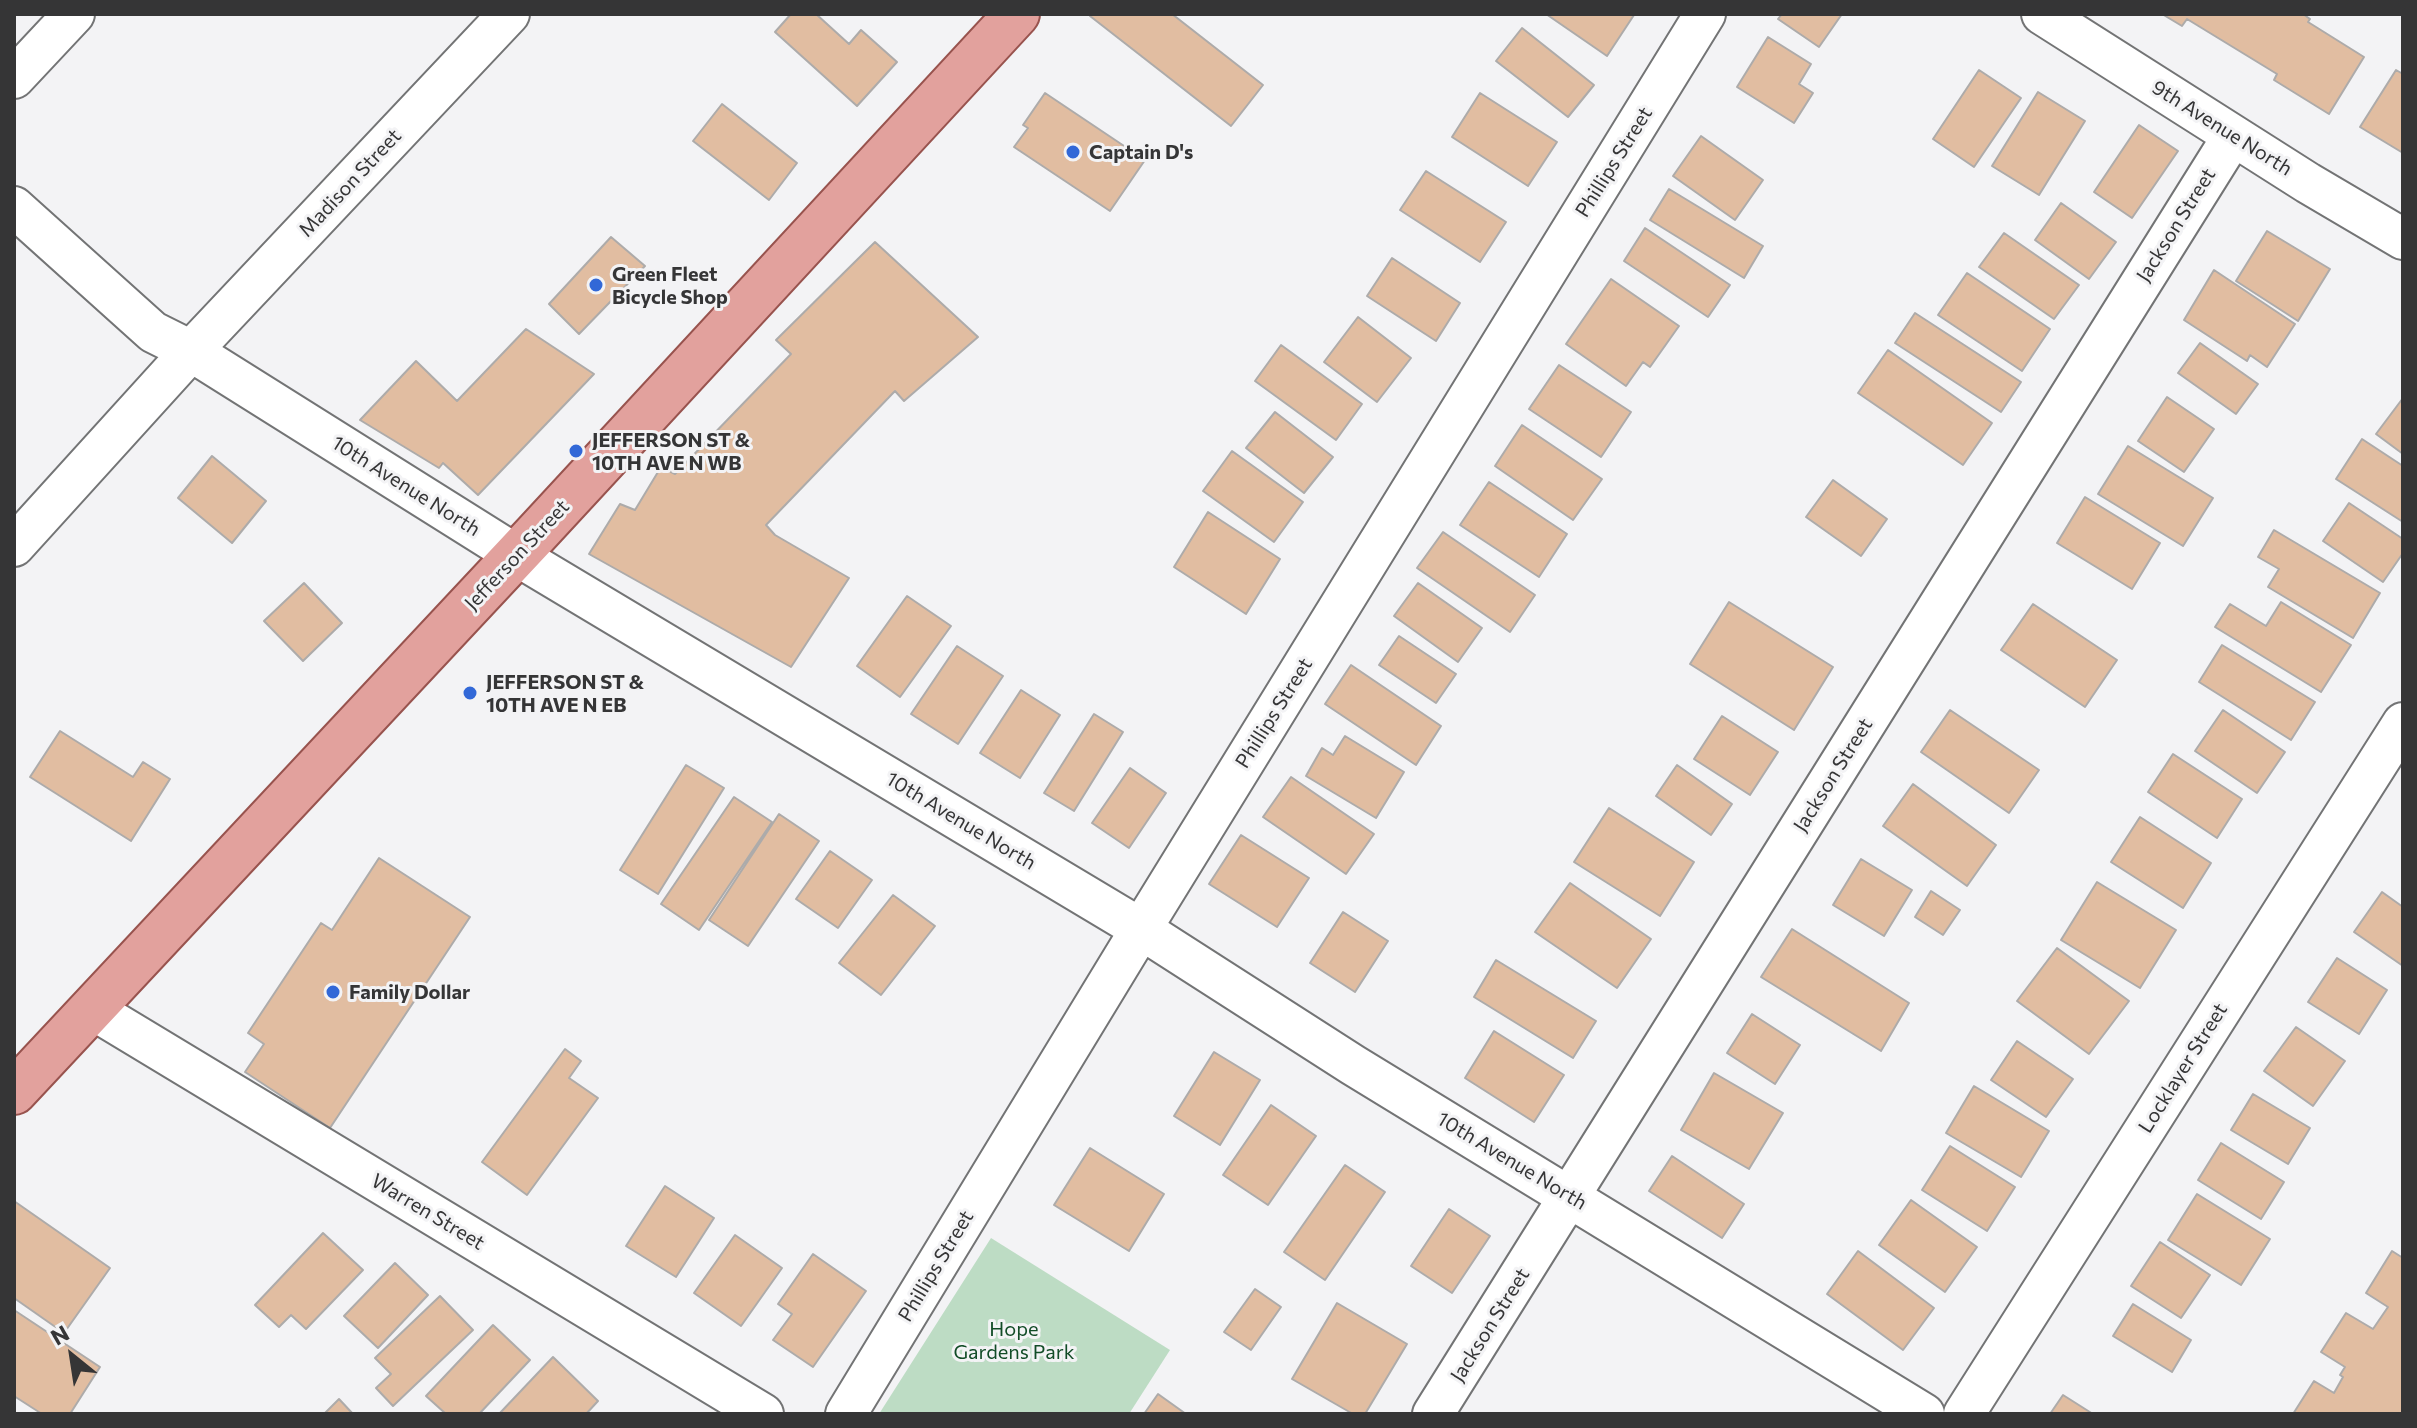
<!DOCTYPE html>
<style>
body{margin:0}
#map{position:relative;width:2417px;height:1428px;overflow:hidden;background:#f3f3f5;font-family:Commissioner,sans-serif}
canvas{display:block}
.frame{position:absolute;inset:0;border:16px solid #353536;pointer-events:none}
.north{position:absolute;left:32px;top:1316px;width:80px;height:80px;-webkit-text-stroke:6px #f3f3f5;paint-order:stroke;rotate:330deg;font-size:22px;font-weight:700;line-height:32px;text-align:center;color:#353536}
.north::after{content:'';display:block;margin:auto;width:28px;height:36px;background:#353536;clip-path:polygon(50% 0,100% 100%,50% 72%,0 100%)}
</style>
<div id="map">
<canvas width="2417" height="1428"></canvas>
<div class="frame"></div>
<div class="north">N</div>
</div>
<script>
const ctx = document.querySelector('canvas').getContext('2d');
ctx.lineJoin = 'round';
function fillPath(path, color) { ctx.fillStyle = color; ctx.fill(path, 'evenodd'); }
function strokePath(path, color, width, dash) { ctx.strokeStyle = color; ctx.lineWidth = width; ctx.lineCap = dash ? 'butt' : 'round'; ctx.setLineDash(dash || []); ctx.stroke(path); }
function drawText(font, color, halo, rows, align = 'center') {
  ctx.font = font + ' Commissioner,sans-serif'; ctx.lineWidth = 6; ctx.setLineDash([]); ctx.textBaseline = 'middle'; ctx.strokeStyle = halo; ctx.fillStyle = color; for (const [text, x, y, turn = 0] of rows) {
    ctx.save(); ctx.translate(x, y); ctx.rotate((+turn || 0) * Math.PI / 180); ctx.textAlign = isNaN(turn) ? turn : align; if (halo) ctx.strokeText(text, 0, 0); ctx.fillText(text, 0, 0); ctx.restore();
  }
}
fillPath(new Path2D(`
 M991,1238L1170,1350L1129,1414H879Z`), '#bddcc4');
const building = new Path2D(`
 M791,14H816L849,44L861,30L897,62L857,106L775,32Z
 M1092,14H1172L1263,85L1231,126L1090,16Z
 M1546,14H1633L1634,15L1607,56Z
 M1782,14H1842L1819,47L1778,19Z
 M2162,14H2303L2310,19L2308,22L2364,57L2329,114L2274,80L2277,74L2187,19L2182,26Z
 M1522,28L1594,85L1568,117L1496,61Z
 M1768,37L1811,64L1799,84L1813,93L1794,123L1737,87Z
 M1979,70L2021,98L1974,167L1933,139Z
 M2396,70L2403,74V153L2360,127Z
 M2038,92L2085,121L2039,195L1992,166Z
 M1045,93L1145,160L1110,211L1014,147L1028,128L1023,125Z
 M1480,93L1557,142L1528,186L1452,137Z
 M722,104L797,163L769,200L693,141Z
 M2139,125L2178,151L2132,218L2094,192Z
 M1701,136L1763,180L1735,220L1673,176Z
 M1426,171L1506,222L1480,262L1400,210Z
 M1669,189L1763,246L1744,278L1650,220Z
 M2061,203L2116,242L2089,279L2035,240Z
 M1645,228L1730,285L1708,317L1624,261Z
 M2267,231L2330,269L2298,321L2236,281Z
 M2004,233L2079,285L2054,319L1979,267Z
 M611,237L645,266L579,334L549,304Z
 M875,242L978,337L904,401L895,391L766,525L775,535L849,578L791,667L589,554L620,504L635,510L661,467L675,474L791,354L776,340Z
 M1392,258L1460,303L1436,341L1367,296Z
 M2214,270L2295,324L2267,367L2250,355L2247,361L2184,320Z
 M1967,273L2050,329L2022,371L1938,315Z
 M1611,279L1679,326L1650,367L1643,362L1626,386L1566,344Z
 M1915,313L2021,382L2001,412L1895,343Z
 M1358,317L1411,358L1377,402L1324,362Z
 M526,329L594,374L478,495L443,463L439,468L360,420L416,361L457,401Z
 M2200,343L2258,384L2236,414L2178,373Z
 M1281,345L1362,404L1336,440L1255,381Z
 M1888,350L1992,423L1963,465L1858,393Z
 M1559,365L1631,412L1601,457L1529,409Z
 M2167,397L2214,429L2184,472L2138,441Z
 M2403,398V454L2376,434Z
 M1275,412L1333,457L1304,493L1246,448Z
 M1522,425L1602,479L1573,520L1495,466Z
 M2362,439L2403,466V522L2336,479Z
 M2128,446L2213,498L2183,546L2098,494Z
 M1232,451L1303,502L1274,542L1203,491Z
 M212,456L266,501L232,543L178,498Z
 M1833,480L1887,519L1861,556L1806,517Z
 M1489,482L1567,534L1539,577L1460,525Z
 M2085,497L2160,543L2132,589L2057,543Z
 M2349,503L2403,539V553L2383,582L2323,541Z
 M1208,512L1280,559L1246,614L1174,567Z
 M2274,530L2380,593L2353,638L2268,587L2279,569L2258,557Z
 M1443,532L1535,595L1510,632L1417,568Z
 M304,583L342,623L303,661L264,621Z
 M1418,583L1482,628L1458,662L1394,616Z
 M907,596L951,626L900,697L857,666Z
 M1729,602L1833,667L1794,730L1690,664Z
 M2281,602L2351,645L2321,692L2215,627L2230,604L2266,626Z
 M2033,604L2117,660L2085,707L2001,650Z
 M1399,636L1456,674L1436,703L1379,665Z
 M2222,645L2315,702L2291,740L2199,682Z
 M957,646L1003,676L958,744L911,714Z
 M1351,665L1441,726L1416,765L1325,704Z
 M1021,690L1060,715L1020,778L980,753Z
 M1950,710L2039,770L2009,813L1921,752Z
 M2223,710L2285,752L2257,793L2195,751Z
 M1094,714L1123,732L1074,811L1044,793Z
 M1722,716L1778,752L1750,795L1694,759Z
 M60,731L133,777L143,762L170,779L131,841L30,777Z
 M1345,736L1404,772L1376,818L1306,776L1322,748L1333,755Z
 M2173,754L2242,799L2217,838L2148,792Z
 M686,765L724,788L658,894L620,870Z
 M1677,765L1732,804L1711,835L1656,796Z
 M1130,768L1166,793L1129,848L1092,823Z
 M1291,777L1374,834L1346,874L1263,817Z
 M1913,784L1996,845L1967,886L1883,826Z
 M734,797L772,822L699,930L661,904Z
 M1609,808L1694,862L1660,916L1574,862Z
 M779,814L819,841L748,946L709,920Z
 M2140,817L2211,863L2183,908L2111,862Z
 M1241,835L1309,878L1277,927L1209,884Z
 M830,851L872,880L838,928L796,899Z
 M379,858L470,917L330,1128L245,1072L264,1044L248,1033L321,923L332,930Z
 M1861,859L1912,890L1884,936L1833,905Z
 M2097,882L2176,930L2140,988L2061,940Z
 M1570,883L1651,939L1617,988L1535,932Z
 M1931,891L1960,910L1943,935L1915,917Z
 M2382,892L2403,907V966L2354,932Z
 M893,895L935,926L881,995L839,963Z
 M1343,912L1388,941L1355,992L1310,963Z
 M1792,929L1909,1003L1881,1051L1761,977Z
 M2057,948L2129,1001L2089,1054L2017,1001Z
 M2337,958L2387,990L2359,1034L2308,1002Z
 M1496,960L1596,1021L1573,1058L1474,997Z
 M1752,1014L1800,1045L1775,1084L1727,1053Z
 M2296,1027L2345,1061L2313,1106L2264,1071Z
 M1494,1031L1564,1075L1534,1122L1465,1078Z
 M2017,1041L2073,1079L2046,1117L1991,1080Z
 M565,1049L581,1061L569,1078L598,1098L527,1195L482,1162Z
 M1214,1052L1260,1080L1220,1145L1174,1116Z
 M1714,1073L1783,1113L1749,1169L1681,1130Z
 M1974,1086L2049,1131L2021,1177L1946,1133Z
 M2253,1094L2310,1128L2288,1164L2231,1130Z
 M1271,1105L1316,1136L1268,1205L1223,1175Z
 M2221,1143L2284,1182L2261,1219L2198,1180Z
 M1950,1146L2015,1187L1987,1231L1922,1190Z
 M1090,1148L1164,1194L1129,1251L1054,1205Z
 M1672,1156L1744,1204L1722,1238L1649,1191Z
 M1345,1165L1385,1192L1325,1280L1284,1252Z
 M665,1186L714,1218L676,1277L626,1246Z
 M2197,1194L2270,1239L2241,1285L2168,1240Z
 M1911,1200L1977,1247L1945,1292L1879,1245Z
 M14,1201L110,1268L64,1333L14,1298Z
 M1449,1209L1490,1236L1452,1293L1411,1266Z
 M323,1233L363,1270L306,1329L291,1315L279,1327L255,1305Z
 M735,1235L782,1268L741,1326L694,1293Z
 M2160,1242L2210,1275L2181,1318L2131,1286Z
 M1858,1251L1934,1308L1903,1350L1827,1294Z
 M2392,1251L2403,1258V1414H2293L2314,1381L2334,1393L2343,1377L2340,1375L2345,1367L2321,1352L2346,1313L2373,1329L2388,1307L2366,1293Z
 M813,1254L866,1291L813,1367L773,1340L792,1314L778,1304Z
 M395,1263L428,1295L378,1348L344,1316Z
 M1255,1289L1281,1307L1251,1350L1224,1332Z
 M440,1296L473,1330L393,1406L376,1388L391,1374L375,1358Z
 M1337,1303L1407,1344L1365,1414H1353L1292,1379Z
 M2133,1304L2191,1340L2172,1372L2113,1336Z
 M14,1310L100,1367L70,1414H42L14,1396Z
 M493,1325L530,1360L479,1414H446L426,1396Z
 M553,1357L598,1401L586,1414H499Z
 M1158,1394L1186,1414H1144Z
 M2063,1395L2093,1414H2050Z
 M339,1399L353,1414H324Z`);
fillPath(building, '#e1bda1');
strokePath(building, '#adabaa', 2);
const minor = new Path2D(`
 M2042,14L2308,183L2403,239
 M14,78L74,14
 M14,207L153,332L191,351L516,555L1141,929L1353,1065L1924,1414
 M14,546L191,351L509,14
 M92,1009L763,1414
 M846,1414L1141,929L1705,14
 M1433,1414L2233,136
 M1964,1414L2403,723`);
const major = new Path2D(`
 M14,1092L536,534L1017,14`);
strokePath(minor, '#737475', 44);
strokePath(major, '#98534e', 48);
strokePath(minor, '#fff', 40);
strokePath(major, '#e2a19d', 44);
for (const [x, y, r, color] of [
 [1073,152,8,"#3268d7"],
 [596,285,8,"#3268d7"],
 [576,451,8,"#3268d7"],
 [470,693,8,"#3268d7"],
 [333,992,8,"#3268d7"]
]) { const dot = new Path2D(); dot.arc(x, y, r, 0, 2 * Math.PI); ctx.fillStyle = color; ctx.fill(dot); strokePath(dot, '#f3f3f5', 3); }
drawText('20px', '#353536', '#f3f3f5', [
 ["9th Avenue North",2222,128,32],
 ["Phillips Street",1614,162,-58],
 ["Madison Street",350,183,-47],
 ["Jackson Street",2176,225,-58],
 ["10th Avenue North",406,486,32],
 ["Jefferson Street",517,555,-47],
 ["Phillips Street",1274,713,-58],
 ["Jackson Street",1833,775,-58],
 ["10th Avenue North",961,821,31],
 ["Locklayer Street",2183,1068,-58],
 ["10th Avenue North",1512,1161,31],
 ["Warren Street",428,1212,31],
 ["Phillips Street",936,1266,-59],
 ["Jackson Street",1490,1325,-58]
]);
drawText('bold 20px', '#353536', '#f3f3f5', [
 ["Captain D's",1089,152],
 ["Green Fleet",612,274],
 ["Bicycle Shop",612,297],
 ["JEFFERSON ST &",592,440],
 ["10TH AVE N WB",592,463],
 ["JEFFERSON ST &",486,682],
 ["10TH AVE N EB",486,705],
 ["Family Dollar",349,992]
], 'left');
drawText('20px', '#124c27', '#f3f3f5', [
 ["Hope",1014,1329],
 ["Gardens Park",1014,1352]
]);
</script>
